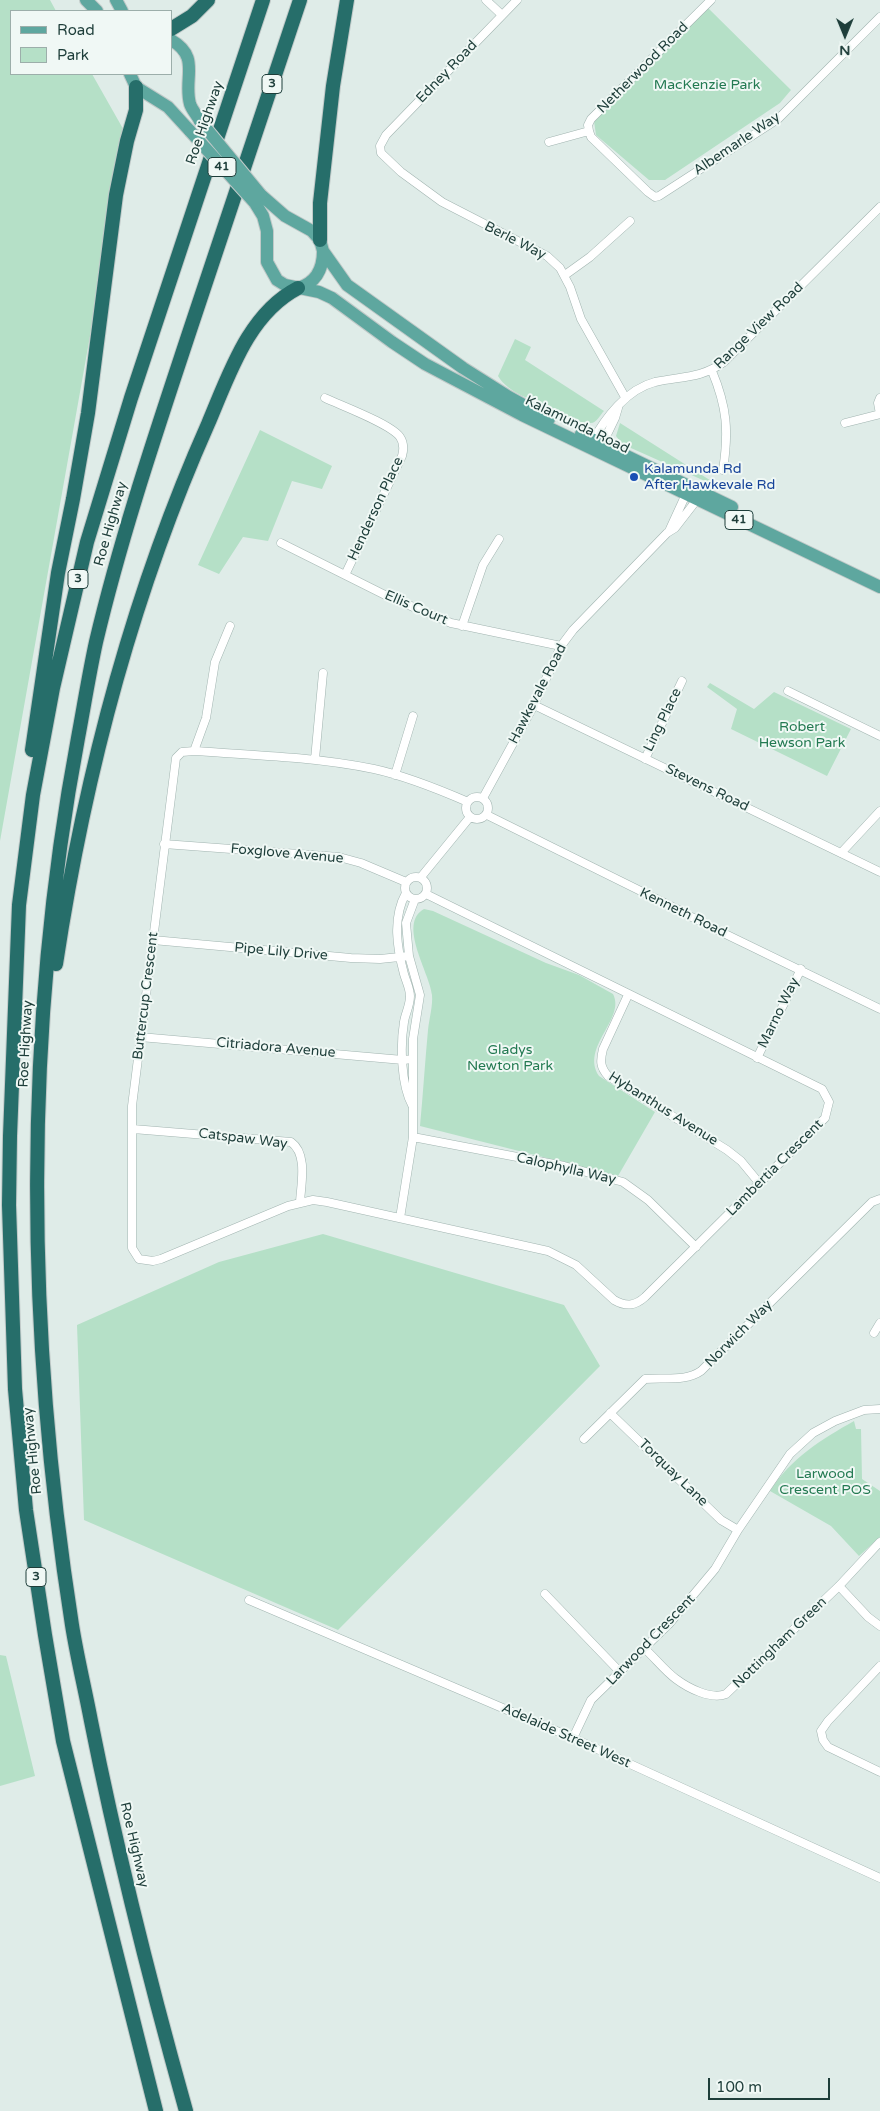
<!DOCTYPE html>
<style>
body{margin:0}
#map{position:relative;width:880px;height:2111px;overflow:hidden;background:#dfece8;font-family:"Varela Round",sans-serif}
canvas{display:block}
.legend{position:absolute;left:10px;top:10px;width:162px;height:65px;box-sizing:border-box;background:#f0f8f5;border:1px solid #9caeaa;margin:0;padding:6px 9px;list-style:none;font-size:15px;color:#1e3e3a}
.legend li{display:flex;align-items:center;gap:10px;height:25px}
.legend b{width:25px;border:1px solid #9caeaa}
.north{position:absolute;left:820px;top:10px;width:50px;height:50px;-webkit-text-stroke:4px #f0f8f5;paint-order:stroke;rotate:180deg;font-size:14px;font-weight:700;line-height:20px;text-align:center;color:#1e3e3a}
.north::after{content:'';display:block;margin:auto;width:18px;height:22px;background:#1e3e3a;clip-path:polygon(50% 0,100% 100%,50% 72%,0 100%)}
.scale{position:absolute;left:708px;top:2078px;width:122px;height:22px;box-sizing:border-box;border:2px solid #1e3e3a;border-top:0;padding-left:6px;font-size:15px;line-height:18px;white-space:nowrap;color:#1e3e3a;-webkit-text-stroke:4px #f0f8f5;paint-order:stroke}
</style>
<div id="map">
<canvas width="880" height="2111"></canvas>
<ul class="legend">
<li><b style="height:6px;background:#5ea79f"></b>Road</li>
<li><b style="height:14px;background:#b5e0c7"></b>Park</li>
</ul>
<div class="north">N</div>
<div class="scale">100 m</div>
</div>
<script>
const ctx = document.querySelector('canvas').getContext('2d');
ctx.lineJoin = 'round';
function fillPath(path, color) { ctx.fillStyle = color; ctx.fill(path, 'evenodd'); }
function strokePath(path, color, width, dash) { ctx.strokeStyle = color; ctx.lineWidth = width; ctx.lineCap = dash ? 'butt' : 'round'; ctx.setLineDash(dash || []); ctx.stroke(path); }
function drawText(font, color, halo, rows, align = 'center') {
  ctx.font = font + ' "Varela Round",sans-serif'; ctx.lineWidth = 4; ctx.setLineDash([]); ctx.textBaseline = 'middle'; ctx.strokeStyle = halo; ctx.fillStyle = color; for (const [text, x, y, turn = 0] of rows) {
    ctx.save(); ctx.translate(x, y); ctx.rotate((+turn || 0) * Math.PI / 180); ctx.textAlign = isNaN(turn) ? turn : align; if (halo) ctx.strokeText(text, 0, 0); ctx.fillText(text, 0, 0); ctx.restore();
  }
}
fillPath(new Path2D(`
 M0,0H50L56,11H11V74H92L126,134L0,841Z
 M707,7L791,90L780,103L665,180H649L596,135L594,121Z
 M515,339L531,347L525,360L604,411C600,415 596,424 590,423C574,423 564,414 550,408C532,399 509,394 498,376Z
 M620,423L716,484V486L622,444L616,436Z
 M260,430L332,466L322,489L292,481L268,541L243,537L219,574L198,565Z
 M710,683L754,709L774,692L851,729L827,776L731,729L737,709L707,687Z
 M424,909L433,911L546,963L579,975L613,994C626,1019 580,1047 599,1076L655,1112L618,1176L420,1126C423,1094 425,1062 428,1030C429,1019 433,1006 432,995C430,973 397,924 424,909Z
 M323,1234L564,1305L600,1366L338,1630L84,1520L77,1325L219,1262Z
 M854,1421L856,1429H861L862,1479L880,1491V1537L859,1556L831,1526L770,1491C790,1459 822,1439 854,1421Z
 M0,1655L6,1656L35,1776L0,1786Z`), '#b5e0c7');
const street = new Path2D(`
 M486,0L502,15
 M517,0L386,135L380,146L381,153L401,172L442,202L547,256L560,268L570,287L581,319L625,397
 M589,131L591,137L648,192L655,197L659,196L778,119L880,17
 M589,131L588,125L591,119L711,0
 M549,142L589,131
 M565,275L590,257L630,221
 M712,371C727,407 729,431 723,470
 M325,398C342,406 391,424 400,437C404,443 404,449 402,456L345,575
 M845,423L880,414L878,403L880,398
 M592,442C605,418 627,389 655,382C682,376 700,379 724,362L880,207
 M601,447L615,418L618,408
 M670,529L687,492
 M281,543L385,595L451,623L561,646
 M462,626L483,565L499,539
 M788,691L880,736
 M534,705L880,872
 M194,751L206,718L215,662L230,626
 M315,759L323,673
 M645,759L682,681
 M395,775L413,716
 M466 808a11 11 0 1 1 22 0a11 11 0 1 1-22 0Z
 M483,798L534,705L561,646L573,630L667,533L675,528L699,497
 M487,815L677,909C690,918 702,920 715,929L880,1009
 M164,844L339,857L361,863L406,882
 M841,853L880,811
 M405 888a11 11 0 1 1 22 0a11 11 0 1 1-22 0Z
 M421,877L470,817
 M406,893C392,918 397,948 404,974C406,981 410,989 410,996C410,1006 405,1014 404,1022C400,1046 401,1084 412,1105
 M426,894L822,1089L829,1102L825,1118L645,1297C635,1306 626,1307 614,1300L576,1265L548,1251L327,1202L313,1200L288,1206L161,1259L153,1261L139,1259L132,1248V1106L176,758L182,752L194,751C254,755 314,757 374,769C406,776 438,789 468,802
 M153,940L351,958L380,959L409,956
 M628,995L603,1049C600,1061 600,1067 608,1076L727,1150L741,1161L760,1184
 M140,1037L403,1060L413,1059
 M757,1058L801,969
 M133,1129L291,1142C308,1154 301,1184 300,1202
 M413,1137L564,1166L623,1182L648,1200L696,1247
 M400,1218L413,1137V1039L420,995L409,956L406,923L415,899
 M874,1333L880,1323
 M610,1413L721,1520L738,1530
 M584,1439L645,1379C665,1377 685,1382 701,1371L872,1202L880,1199
 M839,1586L868,1617L880,1626
 M545,1594L620,1672
 M249,1600L573,1738L880,1878
 M645,1649C655,1658 665,1671 676,1679C688,1688 711,1700 726,1694L839,1586L880,1542
 M880,1666L828,1721L821,1731L823,1740L828,1747L880,1772
 M573,1738L591,1700L669,1624L715,1569L738,1530L790,1454L813,1433L835,1421L864,1410L880,1409`);
const primary = new Path2D(`
 M86,0L97,11
 M116,0L122,11
 M171,40C201,57 183,78 190,104C192,110 197,115 200,121
 M130,74L136,87L168,107L190,131
 M261,195L285,216L312,231L320,240L323,251L347,285L463,368L509,397L549,419
 M255,203L263,216L267,231V262L277,280L285,285L319,292L332,298L392,342L425,364L522,415L880,587
 M298,288C316,283 323,269 323,251
 M581,434L732,507`);
const highway = new Path2D(`
 M171,29L192,16L208,0
 M320,240V203L333,86L347,0
 M32,750L58,573L73,499L88,413L116,195L127,141L136,110V87
 M56,964C84,779 132,595 208,424C229,375 248,314 298,288
 M156,2111L63,1741L45,1635L26,1510L15,1389L9,1205L10,1136L19,905L33,795L53,688L87,542L131,398L263,0
 M186,2111C150,1982 117,1852 91,1721C85,1689 77,1657 72,1625C26,1332 23,1030 78,738C84,706 89,674 96,642C121,536 156,433 190,330C226,220 263,110 300,0`);
strokePath(street, '#a1b4b0', 9);
strokePath(primary, '#c0c9c8', 14);
strokePath(highway, '#c0c9c8', 16);
strokePath(street, '#fff', 8);
strokePath(primary, '#5ea79f', 12);
strokePath(highway, '#266e6a', 14);
const primaryBridge = new Path2D(`
 M200,121L261,195
 M190,131L255,203`);
strokePath(primaryBridge, '#c0c9c8', 14, []);
strokePath(primaryBridge, '#5ea79f', 12);
for (const [x, y, r, color] of [
 [634,477,5,"#1a4fb4"]
]) { const dot = new Path2D(); dot.arc(x, y, r, 0, 2 * Math.PI); ctx.fillStyle = color; ctx.fill(dot); strokePath(dot, '#f0f8f5', 2); }
for (const [x, y, w] of [
 [272,84,20],
 [222,167,28],
 [739,520,28],
 [78,579,20],
 [36,1577,20]
]) { const box = new Path2D(); box.roundRect(x - w / 2, y - 9.5, w, 19, 4); ctx.fillStyle = '#f0f8f5'; ctx.fill(box); strokePath(box, '#1e3e3a', 1); }
drawText('bold 12px', '#1e3e3a', null, [
 ["3",272,84],
 ["41",222,167],
 ["41",739,520],
 ["3",78,579],
 ["3",36,1577]
]);
drawText('14px', '#1e3e3a', '#f0f8f5', [
 ["Netherwood Road",643,68,-45],
 ["Edney Road",447,72,-46],
 ["Roe Highway",205,123,-71],
 ["Albemarle Way",737,144,-34],
 ["Berle Way",515,241,27],
 ["Range View Road",759,326,-44],
 ["Kalamunda Road",577,425,26],
 ["Henderson Place",376,509,-65],
 ["Roe Highway",111,524,-74],
 ["Ellis Court",416,608,23],
 ["Hawkevale Road",538,694,-63],
 ["Ling Place",663,720,-64],
 ["Stevens Road",707,788,26],
 ["Foxglove Avenue",287,854,5],
 ["Kenneth Road",683,913,26],
 ["Pipe Lily Drive",281,952,5],
 ["Buttercup Crescent",146,996,-83],
 ["Marno Way",779,1013,-64],
 ["Roe Highway",26,1044,-87],
 ["Citriadora Avenue",276,1048,5],
 ["Hybanthus Avenue",663,1109,32],
 ["Catspaw Way",243,1139,7],
 ["Lambertia Crescent",775,1168,-45],
 ["Calophylla Way",566,1169,13],
 ["Norwich Way",739,1334,-45],
 ["Roe Highway",33,1451,-96],
 ["Torquay Lane",673,1473,44],
 ["Larwood Crescent",651,1640,-46],
 ["Nottingham Green",780,1643,-44],
 ["Adelaide Street West",566,1736,24],
 ["Roe Highway",134,1845,77]
]);
drawText('14px', '#237a52', '#f0f8f5', [
 ["MacKenzie Park",707,85],
 ["Robert",802,727],
 ["Hewson Park",802,743],
 ["Gladys",510,1050],
 ["Newton Park",510,1066],
 ["Larwood",825,1474],
 ["Crescent POS",825,1490]
]);
drawText('14px', '#164399', '#f0f8f5', [
 ["Kalamunda Rd",644,469],
 ["After Hawkevale Rd",644,485]
], 'left');
</script>
